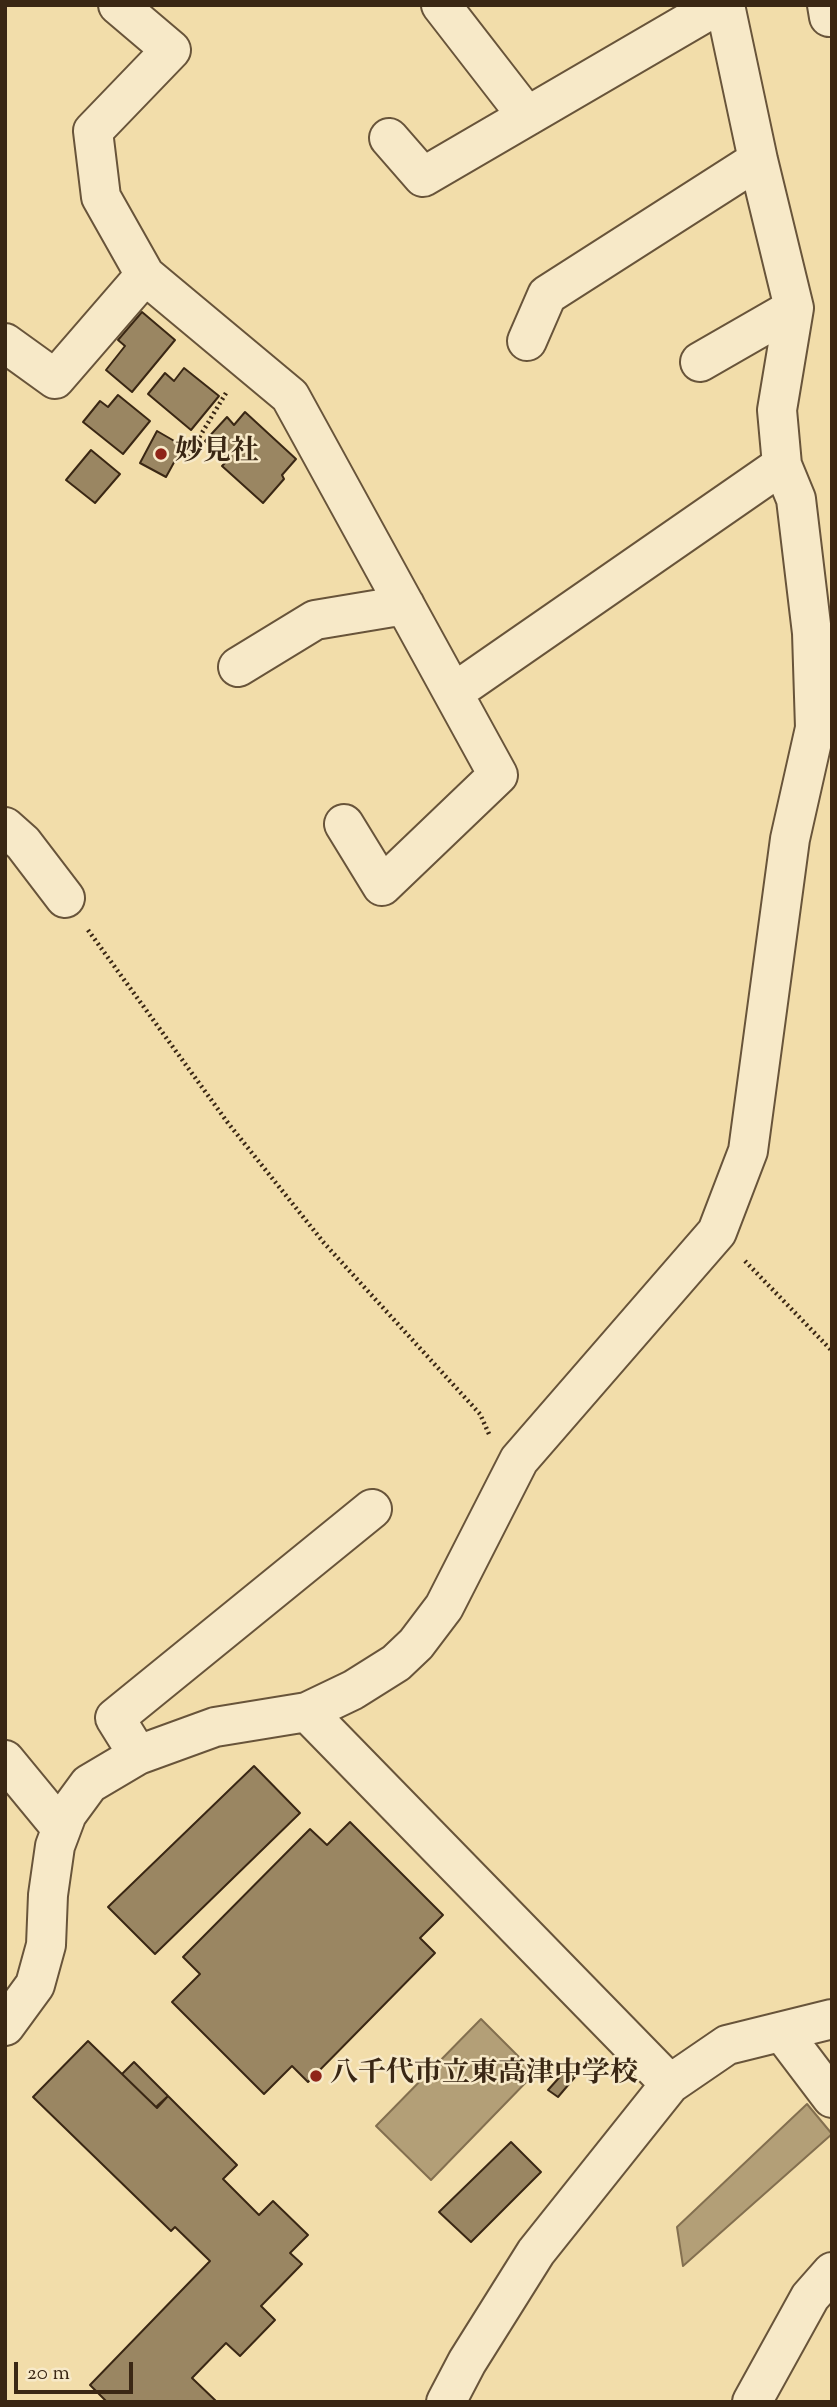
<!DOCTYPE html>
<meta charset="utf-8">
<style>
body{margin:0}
#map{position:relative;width:837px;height:2407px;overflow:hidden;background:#f2ddaa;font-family:"Sorts Mill Goudy",serif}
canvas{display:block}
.frame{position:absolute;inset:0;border:7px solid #3a2714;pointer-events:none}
.scale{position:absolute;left:14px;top:2362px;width:119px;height:32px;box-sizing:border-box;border:4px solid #3a2714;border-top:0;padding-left:9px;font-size:21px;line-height:24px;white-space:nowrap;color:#3a2714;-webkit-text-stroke:5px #f7e9c8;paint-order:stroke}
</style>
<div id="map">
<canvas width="837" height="2407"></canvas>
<div class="frame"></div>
<div class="scale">20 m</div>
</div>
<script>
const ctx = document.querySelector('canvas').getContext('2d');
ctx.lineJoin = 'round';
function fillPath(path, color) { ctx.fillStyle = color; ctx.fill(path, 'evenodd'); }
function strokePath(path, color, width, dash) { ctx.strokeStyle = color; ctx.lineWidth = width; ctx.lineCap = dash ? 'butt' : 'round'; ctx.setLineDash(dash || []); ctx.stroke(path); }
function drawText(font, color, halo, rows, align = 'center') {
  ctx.font = font + ' "Sorts Mill Goudy","Noto Serif JP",serif'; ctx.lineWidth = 5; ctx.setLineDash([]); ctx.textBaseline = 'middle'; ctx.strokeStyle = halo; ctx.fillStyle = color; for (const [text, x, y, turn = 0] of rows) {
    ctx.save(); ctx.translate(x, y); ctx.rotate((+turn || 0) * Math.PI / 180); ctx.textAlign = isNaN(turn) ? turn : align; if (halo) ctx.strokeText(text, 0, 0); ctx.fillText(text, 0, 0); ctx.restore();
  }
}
const water = new Path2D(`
 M481,2019L535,2073L431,2180L376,2126Z
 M807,2104L832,2134L683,2266L677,2227Z`);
fillPath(water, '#b39f77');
strokePath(water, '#836f4f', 2);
const building = new Path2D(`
 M142,312L175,340L132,392L106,370L125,346L118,340Z
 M184,368L219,396L191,430L148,394L165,373L174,381Z
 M118,395L150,421L123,454L83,422L100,401L108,407Z
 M245,412L296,459L282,475L284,479L263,503L222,466L227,461L205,441L227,417L234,425Z
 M157,431L183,446L166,477L140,463Z
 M91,450L120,474L95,503L66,480Z
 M254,1766L300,1813L155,1954L108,1907Z
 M350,1822L443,1915L420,1938L435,1953L308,2082L292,2066L264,2094L172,2002L200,1974L183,1957L310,1829L327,1845Z
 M88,2041L157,2108L168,2096L237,2165L223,2179L259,2215L273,2201L308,2235L290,2253L302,2264L261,2306L275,2320L240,2356L226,2343L192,2378L217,2402H107L90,2385L210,2261L175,2227L171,2231L33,2097Z
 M134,2062L168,2096L156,2107L122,2074Z
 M566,2070L575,2077L558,2097L548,2090Z
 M511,2142L541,2172L471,2242L439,2212Z`);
fillPath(building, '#9a8662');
strokePath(building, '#3a2714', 2);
const minor = new Path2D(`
 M118,5L171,50L93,131L101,197L145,275L290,396L498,775L382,886L344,824
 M441,5L527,116
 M827,5L829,17
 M389,138L423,177L718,5
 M527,341L547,295L758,160
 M5,343L55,379L145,275
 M700,362L794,308
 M238,667L315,620L405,605
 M453,693L782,465
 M5,827L23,843L65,898
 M307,1712L670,2084
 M138,1755L115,1718L372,1509
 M5,1760L61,1828
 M5,2026L35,1985L46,1945L48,1895L55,1846L67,1814L89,1784L138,1755L215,1727L307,1712L353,1690L396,1663L416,1644L444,1607L519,1460L717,1232L748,1151L790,839L815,728L812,633L796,499L782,465L777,410L794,308L758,160L725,5
 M782,2032L832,2098
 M446,2402L467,2362L536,2252L670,2084L727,2045L832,2019
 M752,2402L810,2297L832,2272`);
strokePath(minor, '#68543a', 42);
strokePath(new Path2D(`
 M188,456L226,393
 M88,930L228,1123L324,1243L480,1414L489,1434
 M745,1261L832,1351`), '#3a2714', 4.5, [2, 3.5]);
strokePath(minor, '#f7e9c8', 38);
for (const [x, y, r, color] of [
 [161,454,7,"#8f2418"],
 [316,2076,7,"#8f2418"]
]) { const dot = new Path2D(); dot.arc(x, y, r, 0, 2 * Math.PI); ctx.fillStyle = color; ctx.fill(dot); strokePath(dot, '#f7e9c8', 2.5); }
drawText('bold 28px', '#3a2714', '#f7e9c8', [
 ["妙見社",175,454],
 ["八千代市立東高津中学校",330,2076]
], 'left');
</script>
